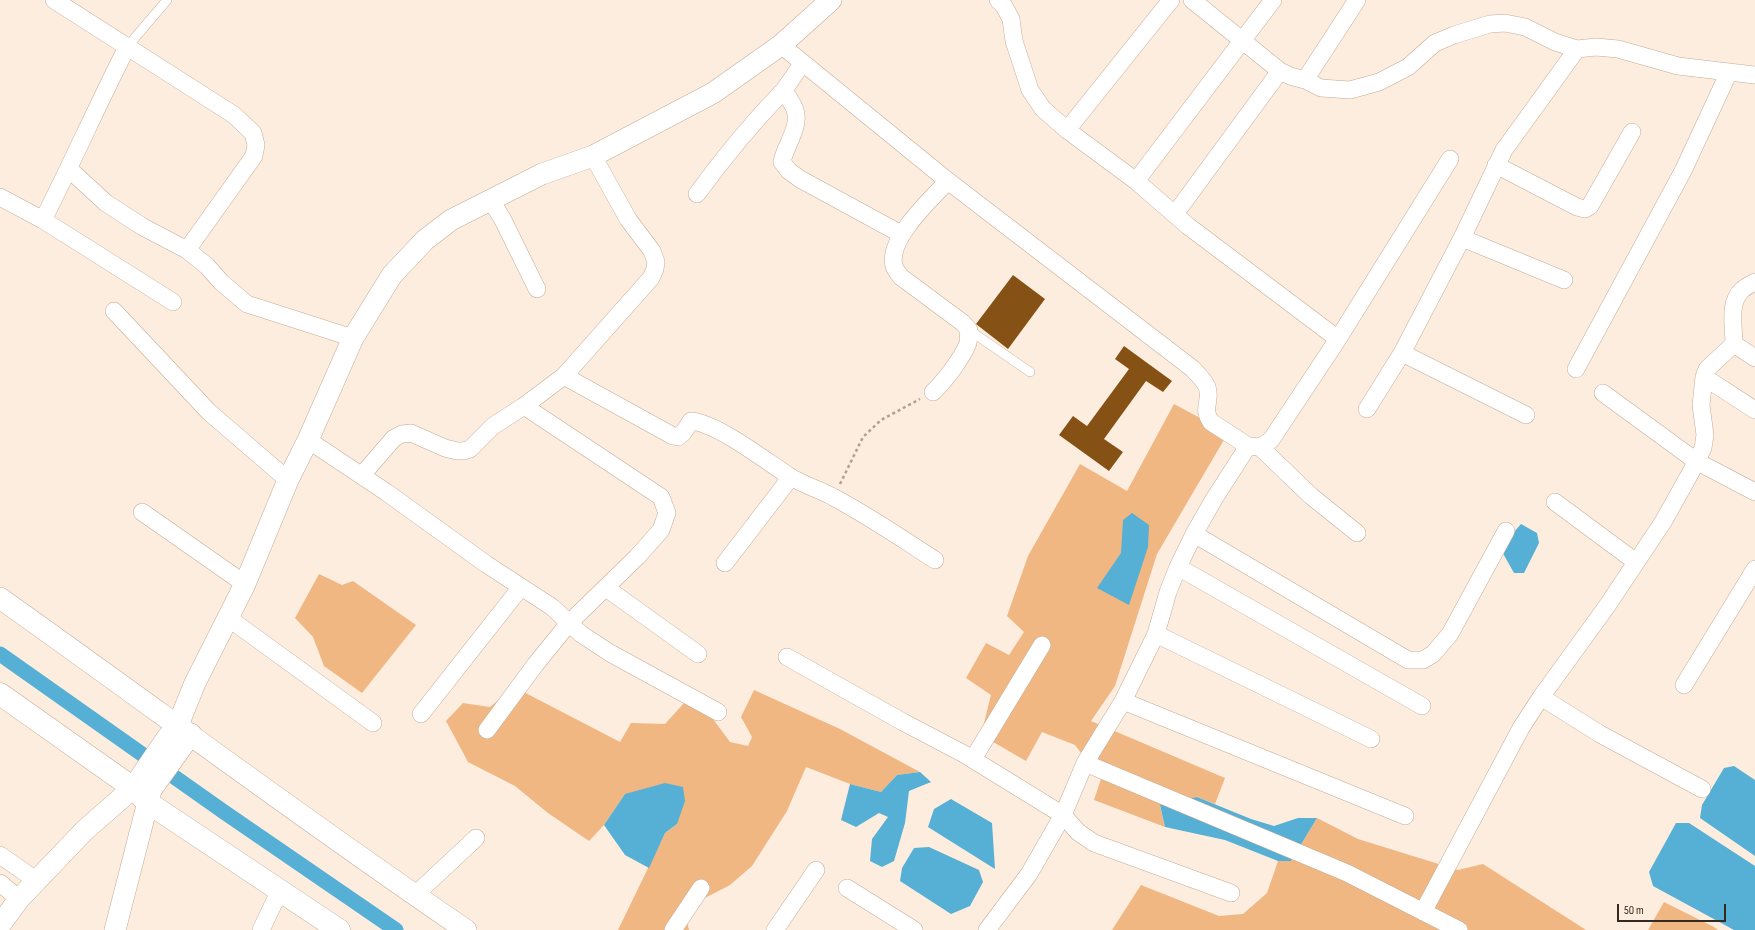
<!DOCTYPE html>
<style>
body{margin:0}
#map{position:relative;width:1755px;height:930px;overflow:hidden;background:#fdeddf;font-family:"Sofia Sans Condensed",sans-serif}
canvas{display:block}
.scale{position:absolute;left:1617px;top:904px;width:109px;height:18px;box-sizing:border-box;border:2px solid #342a21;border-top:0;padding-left:5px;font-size:12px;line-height:14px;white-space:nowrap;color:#342a21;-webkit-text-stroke:3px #fdeddf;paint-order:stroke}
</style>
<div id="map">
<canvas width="1755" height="930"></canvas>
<div class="scale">50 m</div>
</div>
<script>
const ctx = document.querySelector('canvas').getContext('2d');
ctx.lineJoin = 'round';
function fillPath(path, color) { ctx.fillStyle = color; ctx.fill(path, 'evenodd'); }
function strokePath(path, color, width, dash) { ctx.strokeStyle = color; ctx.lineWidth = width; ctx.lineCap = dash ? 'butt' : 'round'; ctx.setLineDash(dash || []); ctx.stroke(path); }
fillPath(new Path2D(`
 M1174,404L1228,433L1157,554L1115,686L1091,721L1225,778L1215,804L1197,797L1160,806L1165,827L1094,800L1101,779L1075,745L1042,732L1026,761L981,735L991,695L966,678L986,643L1009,655L1024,632L1007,616L1028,556L1080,464L1127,491Z
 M319,574L342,585L353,581L416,625L362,693L324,666L313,637L295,618Z
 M514,687L620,742L631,723L665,724L684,703L713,719L730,742L748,746L752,737L741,717L754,690L840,729L920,772L897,775L881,792L850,784L806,767L787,811L752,866L730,885L701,900L686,919L689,930H618L665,833L677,824L625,794L604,825L589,841L548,813L515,786L468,762L446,721L463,703L490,707Z
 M1317,818L1358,839L1458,870L1483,864L1586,930H1112L1141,885L1219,916L1243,914L1267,893L1278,861H1291Z
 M1664,902L1714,927L1718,930H1648Z`), '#f0b782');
fillPath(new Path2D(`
 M1132,513L1149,525L1148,547L1129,605L1097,588L1121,553L1123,520Z
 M1521,524L1537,533L1539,543L1524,573H1514L1500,548Z
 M1734,766L1755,780V856L1700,818L1702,805L1724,768Z
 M920,772L931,782L909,791L905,823L894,861L882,867L870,861L872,839L888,817L879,813L856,827L841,820L850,784L881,792L897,775Z
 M665,783L683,787L685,801L677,824L665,833L649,868L625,855L604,825L625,794Z
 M1197,797L1251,819L1274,826L1298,818H1317L1291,861H1278L1225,840L1165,827L1160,805Z
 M951,799L992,823L995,869L928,827L934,809Z
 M1676,823H1689L1755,866V930H1734L1653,886L1649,872Z
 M929,847L979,870L983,882L970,906L951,914L900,881L902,868L914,848Z`), '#56afd4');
strokePath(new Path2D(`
 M0,654L224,812L396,930`), '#56afd4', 15);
fillPath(new Path2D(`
 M1013,275L1045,299L1008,349L976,324Z
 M1124,346L1172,381L1163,392L1146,381L1104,439L1123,452L1109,471L1059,435L1073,416L1087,426L1129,369L1115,359Z`), '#865115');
const service = new Path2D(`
 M127,47L167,0
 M969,330L1030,372`);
const minor = new Path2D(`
 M54,0L234,115L253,133L256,145L254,156L187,250
 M998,0L1004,6L1011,19L1014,41L1030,90L1043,109L1067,130L1136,181L1188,226L1338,339
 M1192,0L1280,71L1290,76L1305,80L1321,88L1350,90L1379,82L1408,67L1435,43L1454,35L1490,24L1505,23L1525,27L1555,42L1577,49L1596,47L1618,49L1678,66L1755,75
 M781,45L948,181L1193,369C1198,375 1205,381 1207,387C1212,401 1201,408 1211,422L1248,446L1260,447L1271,440L1338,339L1450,159
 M802,64L784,90C787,96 793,103 795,110C801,126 785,146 782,162L789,171L800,179L901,234
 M1305,80L1357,0
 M1067,130L1171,0
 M1496,165L1577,207L1585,209L1590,206L1632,132
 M69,169L106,203L143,227L187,250L207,266L221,282L247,304L353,338
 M1136,181L1273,0
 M697,194C724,157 752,123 784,90
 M0,197L43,220L173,302
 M490,199L503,220L537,289
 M1175,214L1280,71
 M43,220C72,163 98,104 127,47
 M1462,238L1564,280
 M114,311L209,412L288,480
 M1734,344L1755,358
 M1402,353L1526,415
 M1576,369L1683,171L1729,72
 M564,376L673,436L678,437L683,433L691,421C717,423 766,461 789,476C803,485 819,489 833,497C869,516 901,538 935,560
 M1704,377L1755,410
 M933,392C944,382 963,357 968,343C969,339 968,334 969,330L963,323L901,277C899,274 895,270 894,266C887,239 931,199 948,181
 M1603,393L1696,461L1755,492
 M524,406L564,376L651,278L655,269L656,262L652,251L628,219L593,156
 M1367,409L1402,353L1462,238L1504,150L1577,49
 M308,440L386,492L486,564L552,607L581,634L610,653L718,712
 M1260,447L1311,496L1357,533
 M362,475L394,438L402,434L411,433L445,448L457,451H463L470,449L493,426L524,406L661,497L667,513L661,530L637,557L569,623L535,665L487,730
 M1555,502L1636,562
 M142,512L245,584
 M1194,534L1408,660H1423L1433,654L1450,634L1506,531
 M725,563L791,477
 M1178,567L1422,706
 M606,588L698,654
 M227,617L373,723
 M1156,634L1371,739
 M787,657L903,722L964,754L1063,815L1078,832L1094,843L1231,893
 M1684,685L1755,569
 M1541,697L1600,734L1702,789
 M1123,701L1405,816
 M421,714L521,587
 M973,759L1042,645
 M1085,763L1347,873L1459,930
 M0,855L37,881
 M0,883L19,899
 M847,888L914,930
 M415,895L476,838
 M1423,912L1521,728L1541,697L1607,606L1663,522L1691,472L1703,448L1705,435L1701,405L1704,377L1707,369L1734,344C1734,327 1728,303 1742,290C1745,287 1751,284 1755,282
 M261,930L280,890
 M673,930L701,888
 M775,930L816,870
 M987,930L1029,874L1063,815L1085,763L1123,701L1156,634L1168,592L1178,567L1194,534L1214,499L1248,446`);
const tertiary = new Path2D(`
 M0,598C155,708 308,823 466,930
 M0,925L19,899L85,830L133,788L167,738L178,725L195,683L245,584L288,480L308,440L353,338L392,275L425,240L451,220L542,174L593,156L713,93L781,45L831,0
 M115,930L151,790L191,734`);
const secondary = new Path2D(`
 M0,694L133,788L147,802L339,930`);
strokePath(service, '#c4ab95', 10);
strokePath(minor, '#c4ab95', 18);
strokePath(tertiary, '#c4ab95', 22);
strokePath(secondary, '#c4ab95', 23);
strokePath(new Path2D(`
 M840,484L863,437L881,420L920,399`), '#aea094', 2.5, [3, 3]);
strokePath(service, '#fff', 9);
strokePath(minor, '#fff', 17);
strokePath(tertiary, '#fff', 21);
strokePath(secondary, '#fff', 22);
</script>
